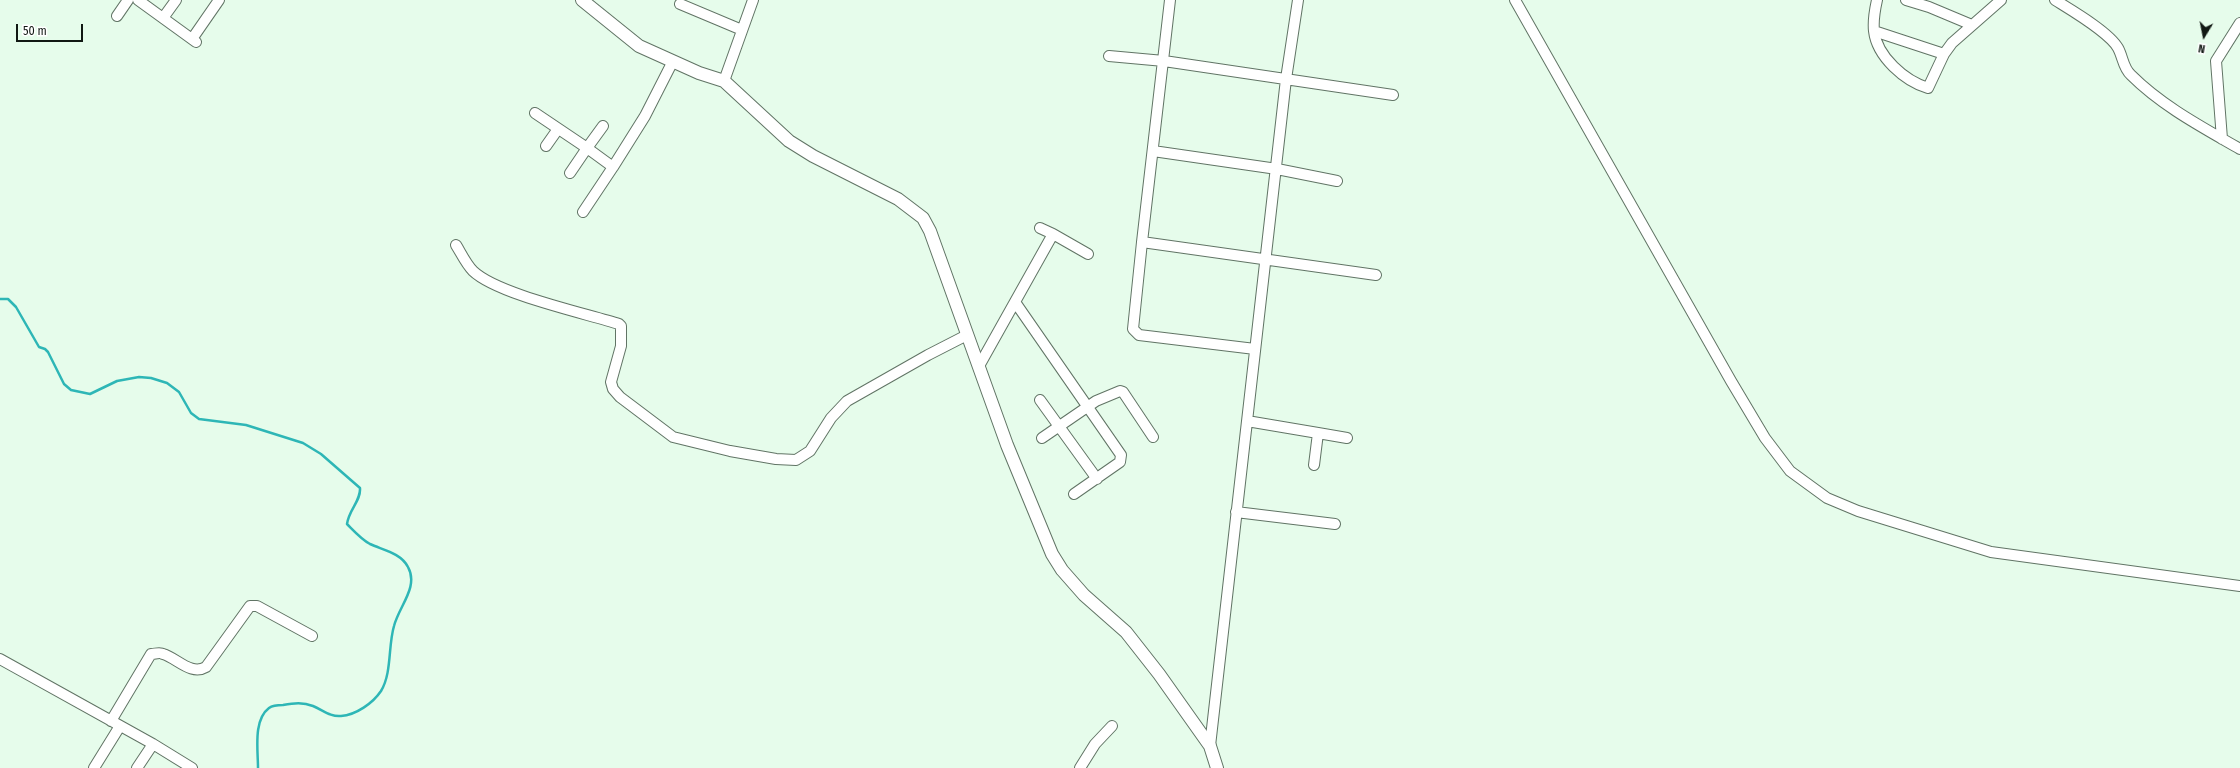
<!DOCTYPE html>
<style>
body{margin:0}
#map{position:relative;width:2240px;height:768px;overflow:hidden;background:#e6fceb;font-family:"Fira Sans Condensed",sans-serif}
canvas{display:block}
.north{position:absolute;left:2184px;top:16px;width:40px;height:40px;-webkit-text-stroke:3px #fff;paint-order:stroke;rotate:190deg;font-size:11px;font-weight:700;line-height:16px;text-align:center;color:#111813}
.north::after{content:'';display:block;margin:auto;width:14px;height:18px;background:#111813;clip-path:polygon(50% 0,100% 100%,50% 72%,0 100%)}
.scale{position:absolute;left:16px;top:24px;width:67px;height:18px;box-sizing:border-box;border:2px solid #111813;border-top:0;padding-left:5px;font-size:12px;line-height:14px;white-space:nowrap;color:#111813;-webkit-text-stroke:3px #fff;paint-order:stroke}
</style>
<div id="map">
<canvas width="2240" height="768"></canvas>
<div class="north">N</div>
<div class="scale">50 m</div>
</div>
<script>
const ctx = document.querySelector('canvas').getContext('2d');
ctx.lineJoin = 'round';
function strokePath(path, color, width, dash) { ctx.strokeStyle = color; ctx.lineWidth = width; ctx.lineCap = dash ? 'butt' : 'round'; ctx.setLineDash(dash || []); ctx.stroke(path); }
strokePath(new Path2D(`
 M0,299H8L16,307L39,347L45,349L48,352L64,384L71,390L90,394L117,381L139,377L151,378L167,383L179,392L191,413L199,419L246,425L303,443L321,454L360,488C361,501 349,509 347,524C354,531 361,539 370,544C383,550 401,553 408,567C419,587 399,606 394,626C388,646 392,673 381,691C373,703 356,715 341,716C330,717 323,710 313,706C303,702 294,703 283,705C279,705 273,705 269,708C253,720 258,750 258,768`), '#2eb6b6', 2.5);
const minor = new Path2D(`
 M138,0L196,42
 M1170,0L1142,242L1376,275
 M1515,0L1731,381L1765,438L1790,471L1827,498L1858,511L1991,552L2240,586
 M1877,0C1875,9 1873,22 1874,31C1877,57 1905,81 1928,88L1944,54L1952,43L2001,0
 M1906,0L1929,7L1972,25
 M2055,0C2071,10 2109,32 2118,48C2123,57 2123,68 2131,75C2162,106 2202,127 2240,149
 M680,4L742,30
 M117,16L128,0
 M163,18L176,0
 M1874,31L1944,54
 M192,39L219,0
 M1109,56L1164,61L1393,95
 M724,81L753,0
 M535,113L587,148L570,173
 M603,126L587,148L613,167L645,116L673,61
 M2222,139L2216,61L2240,23
 M546,146L558,129
 M1153,151L1277,169L1337,181
 M583,212L613,167
 M1040,228L1053,234
 M1142,242L1133,329L1139,335L1255,349
 M456,245C461,253 466,264 473,271C497,294 584,313 619,324L621,326V346L611,382L613,389L620,397L673,437L730,451L776,459L796,460L810,451L831,418L847,401L928,355L967,335
 M1015,302L1121,455L1120,462L1074,494
 M979,366L1053,234L1088,254
 M1040,400L1097,479
 M1247,421L1318,433
 M1042,438L1096,401L1120,391L1123,392L1153,437
 M1314,465L1318,433L1347,438
 M1236,512L1335,524
 M0,659L153,744L192,768
 M111,721L151,654C155,654 160,652 163,654C177,658 191,676 206,667L250,606H257L312,636
 M1210,746L1286,79L1298,0
 M94,768L120,726
 M137,768L153,744
 M1080,768L1095,744L1112,726`);
const tertiary = new Path2D(`
 M582,0L639,46L699,73L724,81L789,141L813,156L898,199L923,218L930,231L1007,445L1052,554L1062,570L1084,595L1126,632L1159,674L1210,746L1217,768`);
strokePath(minor, '#617465', 12);
strokePath(tertiary, '#617465', 14);
strokePath(minor, '#fff', 10);
strokePath(tertiary, '#fff', 12);
</script>
